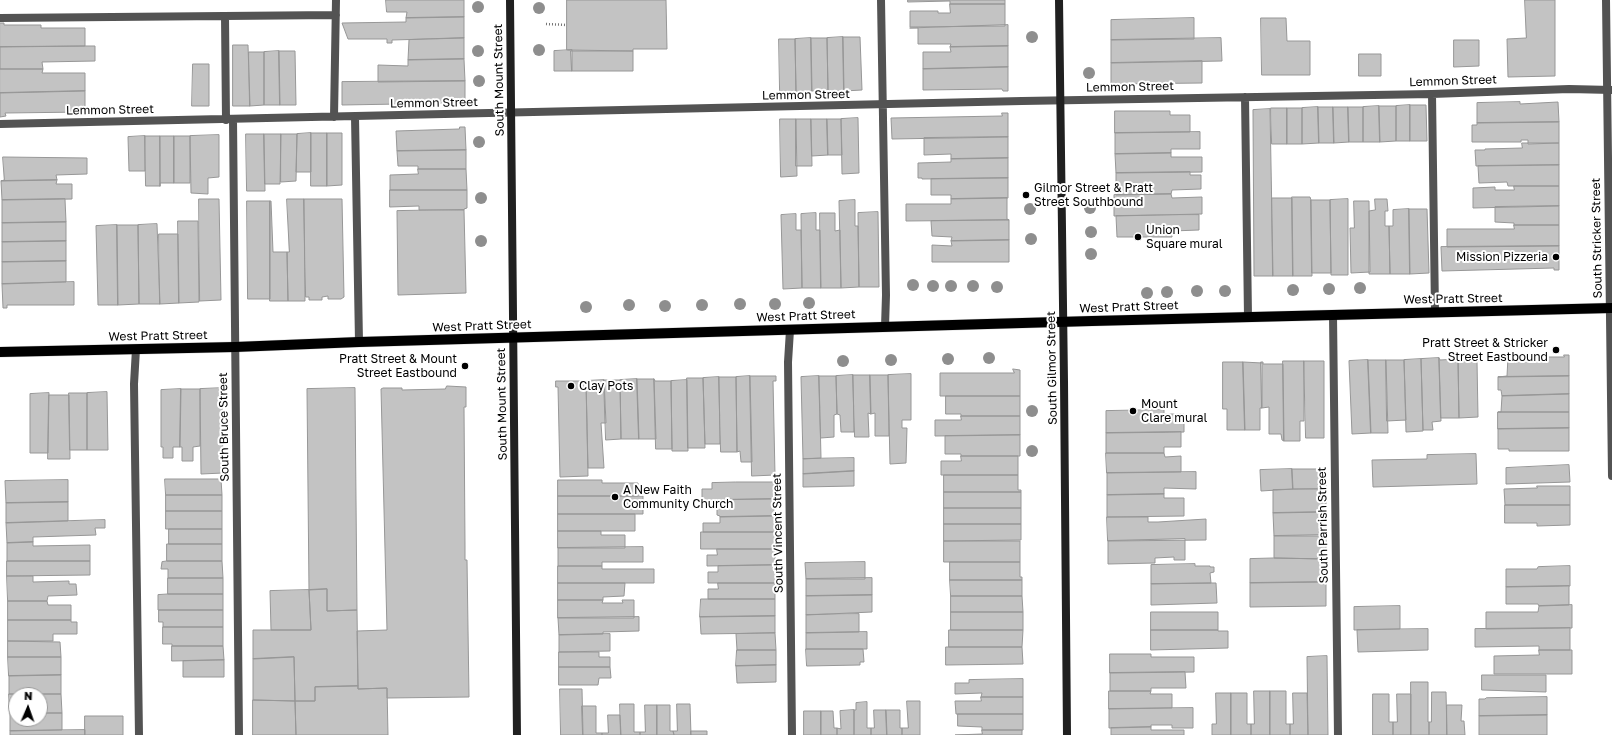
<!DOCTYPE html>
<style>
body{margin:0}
#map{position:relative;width:1612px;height:735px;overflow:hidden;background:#fff;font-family:"Golos Text",sans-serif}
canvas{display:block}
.north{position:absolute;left:8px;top:687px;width:40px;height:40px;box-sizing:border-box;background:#fff;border:1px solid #999;border-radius:50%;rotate:2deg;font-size:11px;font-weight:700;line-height:16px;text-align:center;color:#000}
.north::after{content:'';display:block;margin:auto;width:14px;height:18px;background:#000;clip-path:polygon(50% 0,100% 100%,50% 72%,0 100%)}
</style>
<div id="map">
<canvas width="1612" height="735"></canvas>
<div class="north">N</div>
</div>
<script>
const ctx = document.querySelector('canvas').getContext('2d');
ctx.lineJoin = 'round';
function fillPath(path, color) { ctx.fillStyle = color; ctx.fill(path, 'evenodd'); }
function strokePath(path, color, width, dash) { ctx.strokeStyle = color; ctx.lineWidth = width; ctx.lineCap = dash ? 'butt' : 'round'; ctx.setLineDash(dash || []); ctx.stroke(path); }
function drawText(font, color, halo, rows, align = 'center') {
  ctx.font = font + ' "Golos Text",sans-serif'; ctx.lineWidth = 4; ctx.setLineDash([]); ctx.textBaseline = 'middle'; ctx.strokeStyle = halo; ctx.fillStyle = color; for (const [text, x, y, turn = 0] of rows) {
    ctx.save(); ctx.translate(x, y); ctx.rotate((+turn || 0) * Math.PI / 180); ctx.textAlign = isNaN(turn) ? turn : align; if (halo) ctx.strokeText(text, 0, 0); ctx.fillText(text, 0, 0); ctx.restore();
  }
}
const building = new Path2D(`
 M386,0H464V17L406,18L407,12H387Z
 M567,0H666L667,49H633V51L567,50Z
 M908,0H1005V4H950V1L908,2Z
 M1525,0H1555V76L1508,77L1507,39L1526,38Z
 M950,4H1005V26L910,27V11H938V13H950Z
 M464,17V38L392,40V43H387V39H348L342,23L406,22V18Z
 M1194,18V39L1111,40V20Z
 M1261,18H1286L1287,41H1310V75H1262Z
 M0,23H4V25H41V28H85V46L0,47Z
 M1008,25V46L950,47L951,44H918V28H910Z
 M843,37L844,91H828L827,38Z
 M843,37H860L862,90L844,91Z
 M464,38V59L408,60L409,40Z
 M811,38L812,91L796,92L795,39Z
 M811,38H827L828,91H812Z
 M1221,38L1222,61L1111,63V40Z
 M779,39H795L796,92H780Z
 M1454,40H1479V66L1454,67Z
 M233,45H248L250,106H233Z
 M85,46H95V61L42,62L43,69H0V47Z
 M1008,46V67L923,69V52H951L950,47Z
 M572,50V71H554V51Z
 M279,51L280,105H264V52Z
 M279,51H295L296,105H280Z
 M571,51H633V71H572Z
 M249,52H264V105L250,106Z
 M1359,54H1381V76H1359Z
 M464,59L465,81L378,82V65L408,66V60Z
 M1202,61V83L1111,84V63Z
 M193,64H209V106H192Z
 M1008,67V91H1003L1002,89L923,90V69Z
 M0,69H43L42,73H85V91L0,93Z
 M465,81V104H459V103L342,105V82Z
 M85,91V112L5,113L6,116L0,117V93Z
 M1520,102V104L1558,102L1559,122L1477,123V103Z
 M1410,105H1426L1427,141H1410Z
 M1410,105V141H1396V106Z
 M1379,106L1380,142H1363V107Z
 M1379,106H1396V141L1380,142Z
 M1318,107H1333L1334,143H1319Z
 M1318,107L1319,143L1302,144V108Z
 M1333,107H1348L1349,142L1334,143Z
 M1348,107H1363V142H1349Z
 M1271,108H1287V144H1272Z
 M1287,108H1302V144H1287Z
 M1270,109L1273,276H1254L1253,110Z
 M1115,111H1170V115H1190V132L1115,133Z
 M1002,113H1008V137L892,139L891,118L1002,116Z
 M858,118L859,173L842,174L841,119Z
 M780,119H796L797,176L781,177Z
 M796,119H811L812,166H796Z
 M811,119H827L828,155L812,156Z
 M827,119H841L842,155H828Z
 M1559,122V143L1528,144V140H1521V142H1472V125H1477V123Z
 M460,127H465L466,150L397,151L396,131L459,129Z
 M1200,132V149H1171V153L1115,154V133Z
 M311,133H327V186H311Z
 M311,133V172H296L297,134Z
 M327,133H342V185L327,186Z
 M246,134H264L265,191H247Z
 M264,134H281L280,184H265Z
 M281,134H297L296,181L281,182Z
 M219,135V177L208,178V194L191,193L190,136Z
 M145,136H160V186H146Z
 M145,136V171H129L128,137Z
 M160,136H174V183H160V186Z
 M174,136H190V183H174Z
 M1008,137V158L951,159V154L924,155V138Z
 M1522,143H1559V165L1476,166L1475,150H1485V149L1522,148Z
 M466,150V169H418V166H398L397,151Z
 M1171,153V157H1202V172L1116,173L1115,154Z
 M3,157L87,158V174L56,175L57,180L1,181L4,180Z
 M1008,158V178L922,179V178H918V163L951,162V159Z
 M1559,165V186H1508L1507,182L1479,183L1478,166Z
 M418,169H466L467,190H390V175L418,174Z
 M1190,172V175H1201V189L1172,190L1171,194L1116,195V173Z
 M1008,178V198H1007L951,199V195H931V179Z
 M57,180L56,184H72V199L2,200L1,181Z
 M1514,186H1559V206L1473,208V188L1495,187V190H1514Z
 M390,190H467V208L464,209V210H419V206L390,207Z
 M1171,194L1172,198L1202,197V214L1114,216V195Z
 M1292,197H1310L1311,200L1312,276H1293Z
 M1007,198V219L1009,220L906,221V204H951V199Z
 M1272,198H1292L1293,276H1273Z
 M65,199L66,222L2,223V200Z
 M199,199H219L221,300L200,301Z
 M287,199H304L305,301H288L287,252H289Z
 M304,199H342L344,297L341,299H328V296L322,297V300H309V297H306Z
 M1348,199V275H1331L1330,200Z
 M1375,199H1387L1388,211H1385V226H1389L1390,274H1369V211L1375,210Z
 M855,200V226H858L859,287L841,288L839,201Z
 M1311,200H1330L1331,273H1312Z
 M247,201H270V299H248Z
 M270,201H271L273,252H287L288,301H270Z
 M1354,201H1369L1370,272L1351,273L1350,228H1354Z
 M1559,206V225H1514V223L1495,222V207Z
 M1409,209L1410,274H1390L1389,226H1393V210Z
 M1409,209H1427L1429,273L1410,274Z
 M464,210L466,293L398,295L397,211Z
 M878,212L879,287H859L858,213Z
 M816,213V230H820L821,288H802L801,214Z
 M820,213H835V231L840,230L841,288H821Z
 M796,214V230H801L802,288L783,289L781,215Z
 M1199,215V230L1172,231V237H1117L1116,216Z
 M1009,220V240L951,241L952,237L932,236L931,221Z
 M178,221H198L199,302L179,303Z
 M66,222V241L2,242V223Z
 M157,224L160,304H139L138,225Z
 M117,225L118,305H98L96,226Z
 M117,225H138L139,304L118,305Z
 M1514,225H1559V246L1447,247V229H1514Z
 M159,234H178L179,303L160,304Z
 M1009,240V262H932V245L952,246L951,241Z
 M66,241V261L2,262V242Z
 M1559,246V270H1554V268L1442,271L1441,247Z
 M66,261V282L2,284V262Z
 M74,282V305H7V308H3L2,284Z
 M1564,355H1569V376L1498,377L1507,376L1508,357H1564Z
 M1478,357L1479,361H1477L1478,417L1459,418L1458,358Z
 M1439,358L1441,421L1432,422L1433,430H1423L1421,359Z
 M1439,358L1440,360L1458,359L1459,418H1441Z
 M1421,359L1423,431L1406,432L1404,360Z
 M1368,360L1371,433L1352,434L1349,361Z
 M1368,360H1386L1388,433H1371Z
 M1386,360H1404L1406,420L1387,421Z
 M1283,361H1304V421H1300V441H1284Z
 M1304,361H1324V438H1306Z
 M1223,362H1243L1245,430H1227V409H1223Z
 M1243,362L1262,363V408H1260V430H1245Z
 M1261,362H1263V364H1283L1284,441L1282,440L1281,434H1269V407L1262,408Z
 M1013,369L1020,370V396H940V373H1014Z
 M911,374V420H902V428H907L906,463L890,464L888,375Z
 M853,375L854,432H841L840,415L837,414L836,376Z
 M853,375H870L871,414L868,413L869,437H855Z
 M870,375H888L889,436H875V413L871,414Z
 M750,376L752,462H741L740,451L737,452L736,377Z
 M750,376H776V381H773L775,475L752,476Z
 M819,376L821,458L803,459L801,377Z
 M819,376H836L837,414L834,415V437L821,438Z
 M1569,376V394L1502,396L1501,390H1498V377Z
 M719,377L720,444H705L703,378Z
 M719,377H736L737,452H721Z
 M687,378H703L705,448H688Z
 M637,379H654L656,439H639Z
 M637,379L639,439H621L620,380Z
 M654,379L655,381H671L672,449H656Z
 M604,380L606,423H601L604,468H588L586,381Z
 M604,380H620L621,439L606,440Z
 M687,380L688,451H672L671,381Z
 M556,381H586L588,476L560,477L558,387H556Z
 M447,386L466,387V407H464L465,546V560H467L469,697L387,698V688L358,689L357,631L387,630L381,389L383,388H402V390L445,389Z
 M224,388V394H222L223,473L201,474L200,389Z
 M355,388L357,610L327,611V589L309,590L307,389Z
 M181,389H200V446L193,447V461H182V447H180Z
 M181,389L180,447H173V458H163V447H161V390Z
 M107,392L108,450H87V393Z
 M49,393L48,453H30V394Z
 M69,393H87V450H70Z
 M1569,394V412H1498H1501L1502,396Z
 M49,395H69L70,459H48Z
 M946,396H1020V416H961V414H946Z
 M1164,410V414H1184V432L1106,433V411Z
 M1498,412H1569V428L1498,429Z
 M961,416H1020V435L935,436V420H961Z
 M1569,428V451H1509V449H1498V429Z
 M1181,432V447H1164V453H1106V433Z
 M1020,435V456H961V454H945V436Z
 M1106,453H1164L1165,457L1181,456V472L1107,473Z
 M1476,454L1477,484L1373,487L1372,460L1427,459V455Z
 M961,456H1018V475H941V461H961Z
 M854,458V471L803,474V459Z
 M1569,465L1570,482L1506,484V468Z
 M1292,469H1326V489H1293Z
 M1292,469L1293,489L1261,491L1260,470Z
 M854,471V486L803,487V474Z
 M1196,472V489L1164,488V494L1107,495V473Z
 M944,475H1018V490H1021V492H944Z
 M165,479H221L222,495H166Z
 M68,480V502L6,503L5,481Z
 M558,480H602V483H638V496H558Z
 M736,482H774V499L702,500V489H712V483Z
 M1537,486H1570V505H1505L1504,489L1537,488Z
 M1326,489V512L1273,513V490Z
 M944,492H1021V508H944Z
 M1164,494V498H1184V516L1107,517V495Z
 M166,495H222V511H166Z
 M558,496H643V514H558Z
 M774,499V516L720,517V516L717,515V500Z
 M68,502V521L6,523V503Z
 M1505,505H1570V525L1537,526V523H1505Z
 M944,508H1021V524H944Z
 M166,511H222V529H166Z
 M1326,512V536H1274L1273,513Z
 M558,514H635V531H558Z
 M774,516L775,532H703V523H720V517Z
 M1107,517H1148V522H1158L1206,519V540L1108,541Z
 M105,520V528H95L96,535L33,537V542L7,543L6,523Z
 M944,524H1021V540L944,541Z
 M169,529H222V544H169Z
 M558,531H601V535H625V548H558Z
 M701,532H775V549H701Z
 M1326,535V559L1274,558V536Z
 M1185,539V560H1174V557L1155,558V563L1108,564V541Z
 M944,541H1020V562H944Z
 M33,542V546L90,545V561H7V543Z
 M167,544H222V561H167Z
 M643,547V562H602V566H558V548Z
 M717,549H775V565L707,566V555H717Z
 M1274,558L1326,559V582L1250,583V559Z
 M7,561H90V575L7,576Z
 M167,561H222L223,578H168V569H161L162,562Z
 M865,562V579H806L805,563Z
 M950,562H1020V577H1022V580H950Z
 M1195,564V566H1210V567H1214V572L1210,573L1211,583L1151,584V565Z
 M775,565V583H708V572H718V566Z
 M558,566H602V569H654V583H558Z
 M1570,566V586L1506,587V569H1537L1538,567Z
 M7,576H33V582L69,581V584H76L77,595L48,596L47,601H8Z
 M168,578H223V594H168Z
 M872,578V595L806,596V579Z
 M950,580H1022V596H951Z
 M1326,582V606L1250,607V583Z
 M558,583H625L624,596L603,597V600H558Z
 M718,583H775V599H708V589H718Z
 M1211,583H1216L1217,603L1151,605V584Z
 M1569,586V605L1539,606L1538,604H1506V587Z
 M327,589V611L357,610L358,686L315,687V701H295L294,657L253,659V630H311L309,590Z
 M309,590L311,630H271L270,591Z
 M168,594H223V610H158V595Z
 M872,595V612L806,615V596Z
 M951,596H1022L1023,612H951Z
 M701,599H775V616L700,617Z
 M558,600H603L602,603H623L622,600H634V618H558Z
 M8,601H47L48,605H71V620H8Z
 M1572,605V628L1486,629V612H1538L1539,606Z
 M1400,606V629L1354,630V607Z
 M159,610H223V627H163V622H159Z
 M951,612H1023V630H951Z
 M1151,612H1218V630H1151Z
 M859,614V632L806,633V615Z
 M775,616V633L701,634L700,617Z
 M639,617V631L603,632V634L559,635L558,618Z
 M8,620H71V622H77V634H53V641H8Z
 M163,627H223V646H172V644H163Z
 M1570,628V650H1539V646L1475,647V629Z
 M1428,629V650L1358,652L1357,630Z
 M949,630H1023L1022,647H949Z
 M1151,630H1218V631H1228V648L1151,650Z
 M867,632V649H806V633Z
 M775,633L776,650H737L736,634Z
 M610,634V651L559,652V635Z
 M8,641L60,642L61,657H8Z
 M172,646H223L224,660L172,661Z
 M946,647H1022L1023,664L946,665Z
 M806,649H863L864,662H860V665L807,666Z
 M737,650H776V665L736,666Z
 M1539,650H1572V674H1494V656L1539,655Z
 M559,652H599V657H610V667H559Z
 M1110,654H1151V657H1194V672L1110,673Z
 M1327,656L1328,735H1308L1307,657Z
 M8,657H61V675L9,676Z
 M294,657L295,701L253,700V659Z
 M224,660V677H183V661Z
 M776,665V682L737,683L736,666Z
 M559,667H610L611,678H599L598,685H559Z
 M1185,672L1186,688H1151V691H1110V673Z
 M61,675V694H9V676Z
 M1482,675H1546V692L1482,690Z
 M1023,679V697H981L982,693L955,694V683H969V680Z
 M1411,682H1428V722H1429V735H1411Z
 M358,686V689L387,688L388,735H296L295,701H315V687Z
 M560,689H582L583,735H561Z
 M1109,691H1151L1150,694H1172V708L1109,709Z
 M1254,691H1270V735H1251V724H1254Z
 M1270,691H1286V724H1290V735H1270Z
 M1432,692H1446L1447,735H1429V722H1431Z
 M1216,693H1231V735H1212V724H1216Z
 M1231,693H1247V724H1251V735H1231Z
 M1293,693H1307L1308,735H1290V724H1293Z
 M9,694H61L62,713H40V695H16V714H10Z
 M1373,694H1389V722H1393V735H1373Z
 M1397,694H1411V735H1393V722H1397Z
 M981,697H1023V714H956L955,701H981Z
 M1547,697V715L1479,716V699H1485L1486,698Z
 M253,700L295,701L296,735H253Z
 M907,701H920V735H902V728H908Z
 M867,702V728H871V735H854V710H856V703Z
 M620,704H634V732H640V735H621Z
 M677,704H690L691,735H674L673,731H677Z
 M645,705H657V735H640V732H645Z
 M657,705H670V731H673L674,735H657Z
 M1447,705H1462L1461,721H1464L1465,735H1447Z
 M582,706H596V733H602V735H583Z
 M1193,708V728H1172V725H1151V727L1109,728V709Z
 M854,710V735H837V728L841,729L840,711Z
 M874,710H886L887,735H871V728H874Z
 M886,710H900V728H902V735H887Z
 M804,711H821V735H804Z
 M821,711H833L834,728H837V735H821Z
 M40,713H62V730L10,731V714H16V719H40Z
 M958,714H1023V730H982V727L958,726Z
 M608,715H620L621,735H602V733H608Z
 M1547,715V735H1479V716Z
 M85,716H123V735H85Z
 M1151,727V730H1184V735H1111V728Z
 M85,730V735H10V731Z
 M982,730H1022V735H955L982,734Z
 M691,731H707V735H691Z`);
fillPath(building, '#c3c3c3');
strokePath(building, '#979797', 1);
const primary = new Path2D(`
 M0,352L235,347L359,342L1092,321L1612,308`);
strokePath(primary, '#dbdbdb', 11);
strokePath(new Path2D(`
 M546,24L567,25`), '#757575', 2.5, [1, 2]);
strokePath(new Path2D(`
 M881,0L886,295L885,327
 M225,16L226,120
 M0,18L336,15
 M1432,94L1435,312
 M1245,97L1248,317
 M334,117L336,0
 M355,117L359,342
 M233,119L239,735
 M0,124L1022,101L1432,94L1569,89L1612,90
 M1333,315L1338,735
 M790,330L788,362L792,735
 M136,349L134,384L139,735`), '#535353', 8);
strokePath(new Path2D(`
 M1606,0L1612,476`), '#535353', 8);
strokePath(new Path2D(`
 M510,0L517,735
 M1059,0L1064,381L1067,735`), '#202020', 8);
strokePath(primary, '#000', 10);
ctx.fillStyle = '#8e8e8e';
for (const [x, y] of [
 [478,7],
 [539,8],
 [1032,37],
 [539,50],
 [478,51],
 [1089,73],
 [479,81],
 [479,142],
 [481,198],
 [1090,208],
 [1030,209],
 [1091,232],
 [1031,239],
 [481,241],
 [1091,254],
 [913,285],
 [933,286],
 [951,286],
 [973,286],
 [997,287],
 [1360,288],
 [1329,289],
 [1293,290],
 [1197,291],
 [1225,291],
 [1167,292],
 [1147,293],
 [809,303],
 [740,304],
 [775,304],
 [629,305],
 [702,305],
 [665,306],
 [586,307],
 [989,358],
 [948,359],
 [891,360],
 [843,361],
 [1032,411],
 [1032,451]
]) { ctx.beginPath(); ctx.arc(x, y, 6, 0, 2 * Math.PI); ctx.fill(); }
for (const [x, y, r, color] of [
 [1026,195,4,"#000"],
 [1138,237,4,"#000"],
 [1556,257,4,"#000"],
 [1556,350,4,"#000"],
 [465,366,4,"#000"],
 [571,386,4,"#000"],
 [1133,411,4,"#000"],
 [615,497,4,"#000"]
]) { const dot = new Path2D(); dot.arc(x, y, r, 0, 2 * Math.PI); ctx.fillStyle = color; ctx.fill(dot); strokePath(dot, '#fff', 1.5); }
drawText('12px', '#000', '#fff', [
 ["South Mount Street",499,80,-91],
 ["Lemmon Street",1453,81,-2],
 ["Lemmon Street",1130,87,-1],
 ["Lemmon Street",806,95,-1],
 ["Lemmon Street",434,103,-1],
 ["Lemmon Street",110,110,-1],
 ["South Stricker Street",1597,238,-91],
 ["West Pratt Street",1453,299,-1],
 ["West Pratt Street",1129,307,-2],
 ["West Pratt Street",806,316,-2],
 ["West Pratt Street",482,326,-2],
 ["West Pratt Street",158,336,-1],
 ["South Gilmor Street",1052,368,-91],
 ["South Mount Street",502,404,-91],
 ["South Bruce Street",224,427,-91],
 ["South Parrish Street",1323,525,-91],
 ["South Vincent Street",778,533,-91]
]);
drawText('12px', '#000', '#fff', [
 ["Gilmor Street & Pratt",1034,188],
 ["Street Southbound",1034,202],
 ["Union",1146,230],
 ["Square mural",1146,244],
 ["Mission Pizzeria",1548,257,"right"],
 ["Pratt Street & Stricker",1548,343,"right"],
 ["Street Eastbound",1548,357,"right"],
 ["Pratt Street & Mount",457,359,"right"],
 ["Street Eastbound",457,373,"right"],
 ["Clay Pots",579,386],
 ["Mount",1141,404],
 ["Clare mural",1141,418],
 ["A New Faith",623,490],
 ["Community Church",623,504]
], 'left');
</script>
